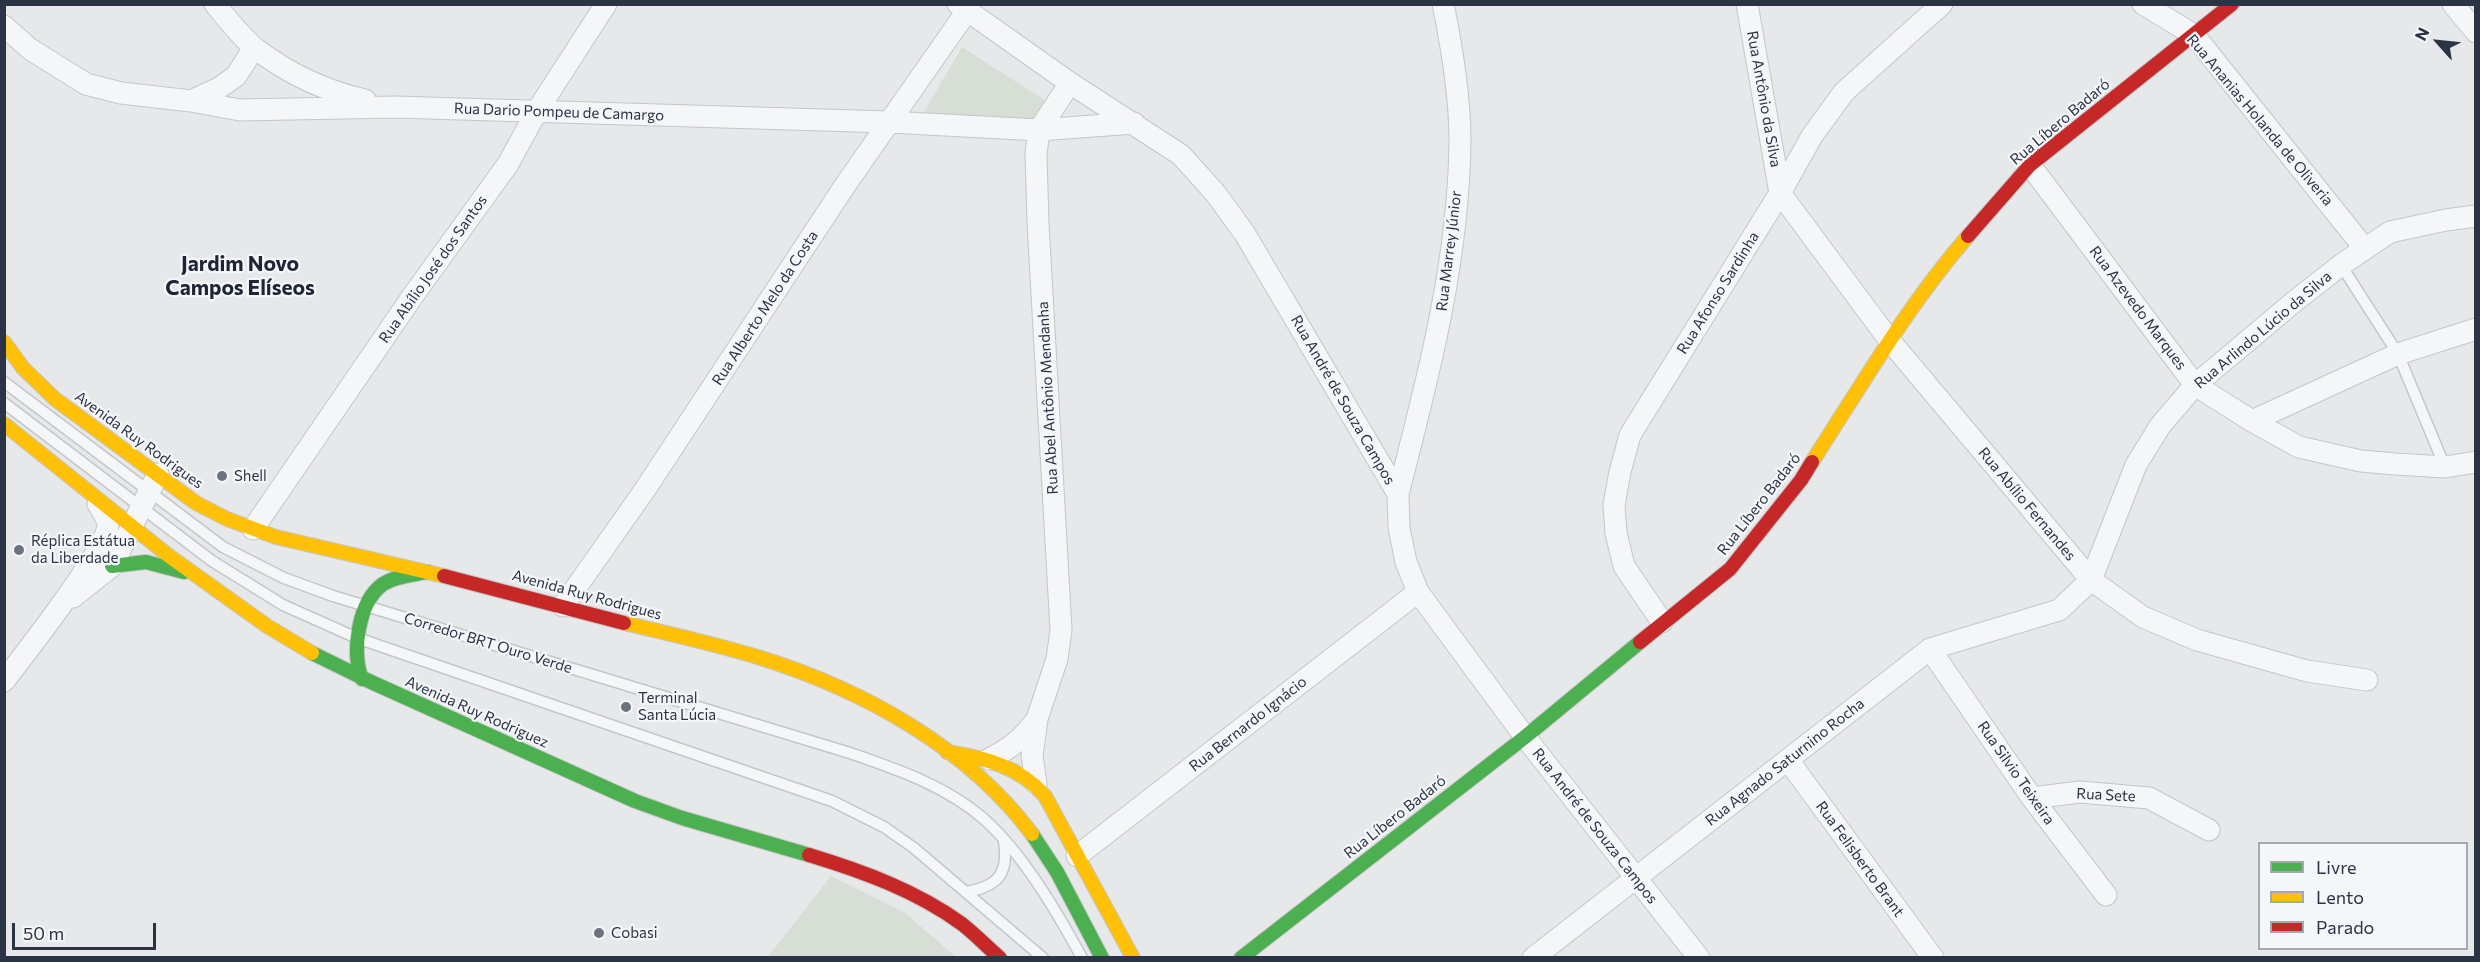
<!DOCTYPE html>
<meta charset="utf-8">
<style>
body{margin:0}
#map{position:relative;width:2480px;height:962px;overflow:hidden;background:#e6e8ea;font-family:Commissioner,sans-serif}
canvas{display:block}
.frame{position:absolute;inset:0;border:6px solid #2b3445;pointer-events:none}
.legend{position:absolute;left:2258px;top:842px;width:210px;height:108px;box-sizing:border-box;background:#f4f6f9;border:2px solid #a4a8b1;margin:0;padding:8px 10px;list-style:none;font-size:18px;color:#2b3445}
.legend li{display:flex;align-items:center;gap:12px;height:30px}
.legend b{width:30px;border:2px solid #a4a8b1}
.north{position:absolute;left:2408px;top:12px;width:60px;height:60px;-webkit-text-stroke:4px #f4f6f9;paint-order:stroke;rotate:297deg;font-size:16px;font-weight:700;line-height:24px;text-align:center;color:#2b3445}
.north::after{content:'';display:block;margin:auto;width:21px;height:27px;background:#2b3445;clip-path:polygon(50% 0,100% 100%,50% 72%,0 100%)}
.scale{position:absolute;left:12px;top:923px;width:144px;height:27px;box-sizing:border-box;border:3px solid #2b3445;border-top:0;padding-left:8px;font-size:18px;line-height:21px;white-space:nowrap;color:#2b3445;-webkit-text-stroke:4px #f4f6f9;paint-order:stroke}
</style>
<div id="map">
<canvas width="2480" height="962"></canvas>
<div class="frame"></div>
<ul class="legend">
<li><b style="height:8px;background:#4caf50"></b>Livre</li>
<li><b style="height:8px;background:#ffc107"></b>Lento</li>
<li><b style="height:8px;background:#c62828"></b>Parado</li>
</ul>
<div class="north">N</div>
<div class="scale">50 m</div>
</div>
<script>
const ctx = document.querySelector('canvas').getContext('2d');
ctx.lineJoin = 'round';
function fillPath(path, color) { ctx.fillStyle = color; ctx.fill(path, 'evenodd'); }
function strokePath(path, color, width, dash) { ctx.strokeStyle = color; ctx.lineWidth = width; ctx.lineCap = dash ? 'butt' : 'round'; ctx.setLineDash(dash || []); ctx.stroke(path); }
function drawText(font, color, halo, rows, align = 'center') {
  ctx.font = font + ' Commissioner,sans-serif'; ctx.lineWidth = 4.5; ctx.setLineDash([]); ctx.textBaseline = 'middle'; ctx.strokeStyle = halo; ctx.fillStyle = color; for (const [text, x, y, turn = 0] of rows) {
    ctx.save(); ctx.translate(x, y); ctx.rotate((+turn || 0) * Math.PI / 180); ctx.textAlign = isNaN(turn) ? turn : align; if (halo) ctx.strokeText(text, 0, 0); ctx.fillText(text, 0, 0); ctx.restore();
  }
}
fillPath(new Path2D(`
 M962,47L1046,101L1031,125L919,121Z
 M831,876L904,912L956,957L767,958Z`), '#d6ded6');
const lane = new Path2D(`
 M2341,265L2398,354L2445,467
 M4,382L223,547L284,578L333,596L850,753C896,769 947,786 985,820C1023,854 1057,912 1082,958
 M4,403L212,561L283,605L357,638L832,801L884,827L914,848L1043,958
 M967,892C998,886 1009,874 1004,841`);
const street = new Path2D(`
 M215,4C227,19 241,37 256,49C289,74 325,91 365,100
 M958,4L1070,83L1181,155L1216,194L1245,234L1398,494L1399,528L1406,562L1418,592L1525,737L1699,958
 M1747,4L1780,193L1890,341L2091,580L2143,617L2197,640L2307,671L2367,680
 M2143,4L2194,35L2365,249
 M2453,4L2476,32
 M4,26L30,49L86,84L121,93L191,101L240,110L395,107L889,122L1039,130L1134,123
 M191,101L219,88L236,76L254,48
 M2030,165L2195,385L2252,421L2299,447L2361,461L2395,464L2445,467L2476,462
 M2252,421L2398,354L2476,329
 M1398,494C1428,378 1459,261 1460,140C1460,95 1452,48 1443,4
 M253,529L412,297L508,164L537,111L606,4
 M73,597L112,566L158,474
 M563,606L644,491L846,184L967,11
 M1662,622L1624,566L1616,533L1614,505L1620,472L1630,435L1780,193L1812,136L1844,92L1942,4
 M1930,649L2032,798L2106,895
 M4,681C21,659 111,544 108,524C107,518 101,509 98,504
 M989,759C1010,749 1023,738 1037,719
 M1788,760L1933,958
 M1036,783L1032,756L1037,719L1057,659L1061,630L1038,223L1036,154L1039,130L1070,83
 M2032,798L2080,792L2149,798L2209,830
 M1077,856L1418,592
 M1533,958L1930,649L2059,610L2091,580L2136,465L2160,426L2195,385L2295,301L2341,265L2390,232L2446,220L2476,216`);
const fast = new Path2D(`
 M112,566L146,562L184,572
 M312,653L371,682L635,801L682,818L809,855
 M362,679C351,653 358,602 383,584C396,576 413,575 428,572
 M1032,834L1057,872L1102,958
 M1241,958L1525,737L1640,642`);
const slow = new Path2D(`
 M4,342L23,368L55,399L196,503L227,519L276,537L444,576
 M4,424L169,556L267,626L312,653
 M1812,462C1861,386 1908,305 1968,236
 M624,623C670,634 716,644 761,658C863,690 967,747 1032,834
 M947,752C985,758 1019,766 1045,796L1133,958`);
const jam = new Path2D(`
 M1968,236L2030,165L2232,4
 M444,576L624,623
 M1640,642L1730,569L1801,480L1812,462
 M809,855C862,871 917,891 962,924C975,934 987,947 1000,958`);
strokePath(lane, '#c4c6c8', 13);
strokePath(street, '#c4c6c8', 23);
strokePath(fast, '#c4c6c8', 16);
strokePath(slow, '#c4c6c8', 16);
strokePath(jam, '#c4c6c8', 16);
strokePath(lane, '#f5f6f7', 10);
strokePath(street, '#f5f6f7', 21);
strokePath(fast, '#4caf50', 14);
strokePath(slow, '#ffc107', 14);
strokePath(jam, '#c62828', 14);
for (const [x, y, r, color] of [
 [222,476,6,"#6c737f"],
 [19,550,6,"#6c737f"],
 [626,707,6,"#6c737f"],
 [599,933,6,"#6c737f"]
]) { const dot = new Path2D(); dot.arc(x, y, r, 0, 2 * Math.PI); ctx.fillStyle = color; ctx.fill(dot); strokePath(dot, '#f4f6f9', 2); }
drawText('15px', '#2b3445', '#f4f6f9', [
 ["Rua Antônio da Silva",1764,99,80],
 ["Rua Dario Pompeu de Camargo",559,112,2],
 ["Rua Ananias Holanda de Oliveria",2260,120,50],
 ["Rua Líbero Badaró",2060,122,-40],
 ["Rua Marrey Júnior",1449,251,-83],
 ["Rua Abílio José dos Santos",433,269,-55],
 ["Rua Afonso Sardinha",1718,293,-58],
 ["Rua Alberto Melo da Costa",765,308,-57],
 ["Rua Azevedo Marques",2138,308,53],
 ["Rua Arlindo Lúcio da Silva",2263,330,-40],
 ["Rua Abel Antônio Mendanha",1048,398,-93],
 ["Rua André de Souza Campos",1343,400,60],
 ["Avenida Ruy Rodrigues",139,440,36],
 ["Rua Líbero Badaró",1759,504,-52],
 ["Rua Abílio Fernandes",2027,504,50],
 ["Avenida Ruy Rodrigues",587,595,15],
 ["Corredor BRT Ouro Verde",488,643,17],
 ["Avenida Ruy Rodriguez",477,712,24],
 ["Rua Bernardo Ignácio",1248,724,-38],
 ["Rua Agnado Saturnino Rocha",1785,762,-38],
 ["Rua Silvio Teixeira",2016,773,55],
 ["Rua Sete",2106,795,3],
 ["Rua Líbero Badaró",1395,817,-38],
 ["Rua André de Souza Campos",1595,826,52],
 ["Rua Felisberto Brant",1860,859,54]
]);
drawText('15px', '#2b3445', '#f4f6f9', [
 ["Shell",234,476],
 ["Réplica Estátua",31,541],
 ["da Liberdade",31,558],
 ["Terminal",638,698],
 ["Santa Lúcia",638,715],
 ["Cobasi",611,933]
], 'left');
drawText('bold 21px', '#1d2536', '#f4f6f9', [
 ["Jardim Novo",240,264],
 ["Campos Elíseos",240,288]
]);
</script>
